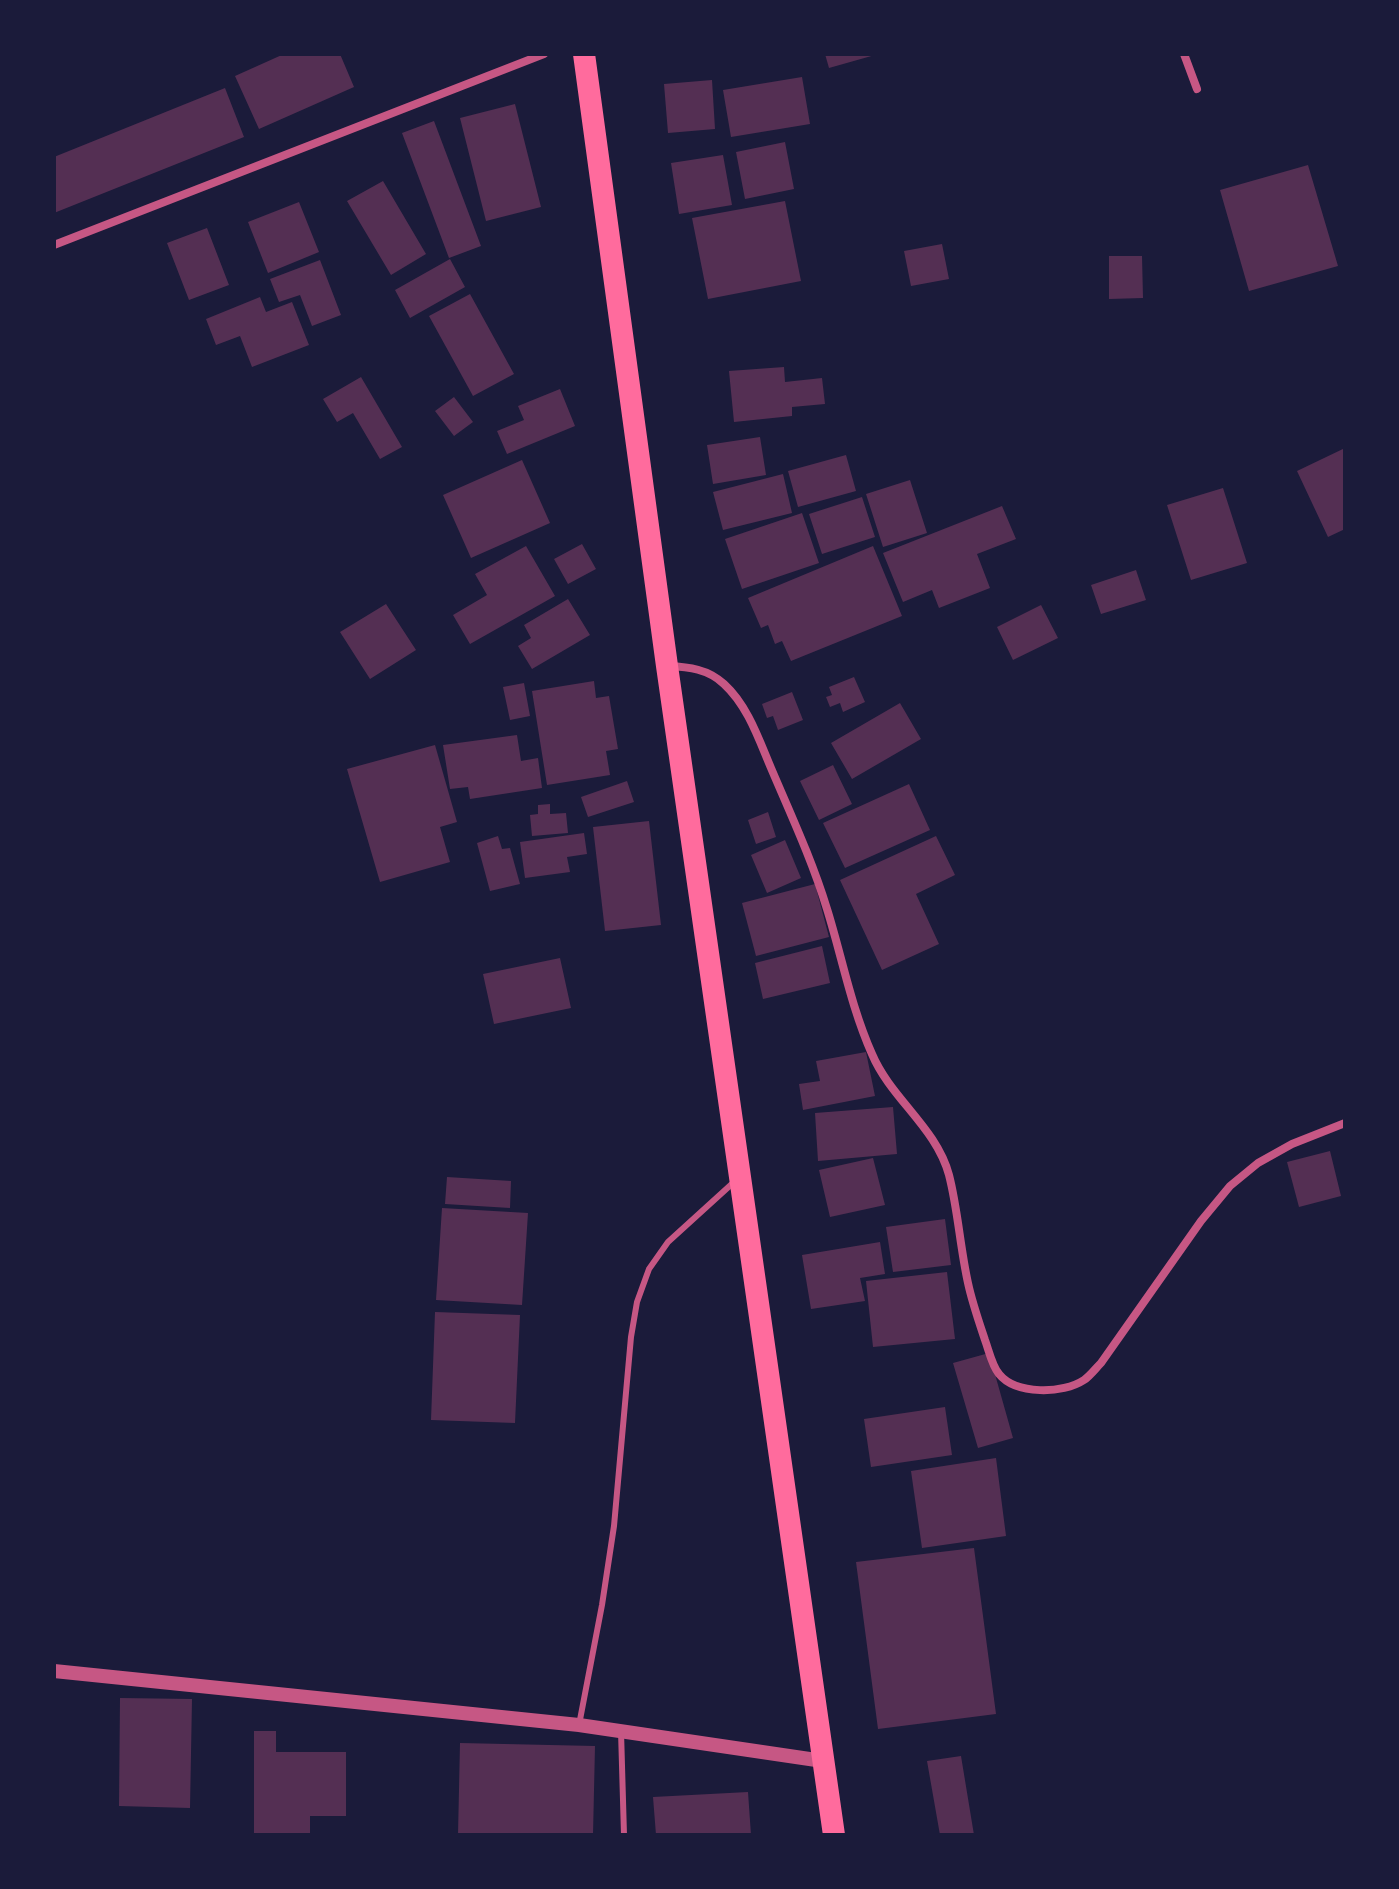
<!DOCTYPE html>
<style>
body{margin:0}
#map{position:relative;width:1399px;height:1889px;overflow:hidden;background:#1b1b3a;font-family:"Titillium Web",sans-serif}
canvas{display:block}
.frame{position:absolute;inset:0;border:56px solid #1b1b3a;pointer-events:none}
</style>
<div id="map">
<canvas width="1399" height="1889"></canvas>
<div class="frame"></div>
</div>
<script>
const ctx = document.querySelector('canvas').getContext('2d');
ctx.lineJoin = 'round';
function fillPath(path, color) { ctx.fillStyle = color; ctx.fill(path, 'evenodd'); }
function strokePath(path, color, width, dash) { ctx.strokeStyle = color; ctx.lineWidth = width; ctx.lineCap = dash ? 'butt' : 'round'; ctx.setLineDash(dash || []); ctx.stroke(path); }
fillPath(new Path2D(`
 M284,54H340L354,87L259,129L235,76Z
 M825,54H875V55L829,68Z
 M802,77L810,124L731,137L723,90Z
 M712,80L715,129L668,133L664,84Z
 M225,88L244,137L54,213V157Z
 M515,104L541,207L486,221L460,118Z
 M434,121L481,246L449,258L402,133Z
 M785,142L794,189L745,199L736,152Z
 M723,155L732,205L679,214L671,163Z
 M1308,165L1338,266L1249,291L1220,190Z
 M383,181L426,254L391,275L347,201Z
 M785,201L801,281L708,299L692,218Z
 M299,202L319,252L268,273L248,222Z
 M207,228L229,285L189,300L167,243Z
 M942,244L949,279L911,286L904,251Z
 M1109,256H1142L1143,298L1109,299Z
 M450,259L465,287L410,318L395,290Z
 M320,260L341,315L312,326L300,295L279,302L270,279Z
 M470,294L514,374L473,396L429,316Z
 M260,297L266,312L292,302L309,345L252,367L240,336L216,345L206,319Z
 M784,367L785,382L822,378L825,404L792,407V416L734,422L729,371Z
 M361,377L402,447L380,459L353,413L337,422L323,399Z
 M560,389L575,426L507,454L497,431L524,420L518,406Z
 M454,397L473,422L454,436L435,411Z
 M760,437L766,475L713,484L707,445Z
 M1345,448V529L1328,537L1297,471Z
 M846,455L856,491L798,507L788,471Z
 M522,460L550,523L471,558L443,495Z
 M783,474L792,513L723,530L713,492Z
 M910,480L927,533L883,547L866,494Z
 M1223,488L1247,563L1191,580L1167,505Z
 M862,497L875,537L822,554L809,514Z
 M1002,506L1016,539L977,554L990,588L939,608L932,590L903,602L883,553Z
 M802,513L819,563L742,589L725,539Z
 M582,544L596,569L568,584L554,559Z
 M526,546L555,596L470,644L453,615L487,595L475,574Z
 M873,546L902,616L791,661L782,641L775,644L768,625L761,628L748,598Z
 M1136,570L1146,600L1101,614L1091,585Z
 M568,599L590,635L532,669L518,646L531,638L524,625Z
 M386,604L416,650L370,679L340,632Z
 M1041,605L1058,638L1013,660L997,627Z
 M854,677L865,702L843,712L840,703L830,707L826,697L832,695L829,687Z
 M594,681L596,698L609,696L618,749L606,751L610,775L547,785L532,691Z
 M524,683L530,716L510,720L503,687Z
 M792,692L803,720L778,730L773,716L767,718L762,704Z
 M900,703L921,739L852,779L831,743Z
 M517,735L521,761L538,758L542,788L470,799L468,787L450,789L443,745Z
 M435,745L457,822L440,827L450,862L380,882L347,769Z
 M833,765L852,804L819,820L800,781Z
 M627,781L634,802L588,817L581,797Z
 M909,784L930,830L845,868L823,823Z
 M550,804V814L566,813L568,833L532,836L530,815L538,814V805Z
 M768,812L776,837L756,844L748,820Z
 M649,821L661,925L605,931L593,827Z
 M584,833L587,854L567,857L570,872L525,878L520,842Z
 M498,836L502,849L510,848L520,884L490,891L477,843Z
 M936,836L955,875L916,894L939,944L882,970L840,880Z
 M785,840L801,878L767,893L751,855Z
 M815,884L829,937L756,956L742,903Z
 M822,946L830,983L763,999L755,963Z
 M560,958L571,1008L494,1024L483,974Z
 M866,1052L875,1096L803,1110L799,1084L820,1081L816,1061Z
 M893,1107L897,1154L818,1161L815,1113Z
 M1330,1151L1341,1196L1299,1207L1287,1162Z
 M873,1158L885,1205L830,1217L819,1170Z
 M447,1177L511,1181L510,1208L445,1204Z
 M442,1208L528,1213L522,1305L436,1300Z
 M945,1219L951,1265L893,1272L886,1227Z
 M880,1242L885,1274L860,1278L865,1301L811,1309L802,1255Z
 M947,1272L955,1339L873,1347L866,1281Z
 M435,1312L520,1315L515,1423L431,1420Z
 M989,1353L1013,1438L978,1448L953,1363Z
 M945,1407L952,1455L871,1467L864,1419Z
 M996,1458L1006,1536L922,1548L911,1471Z
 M974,1548L996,1714L878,1729L856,1562Z
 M120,1698L192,1699L190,1808L119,1806Z
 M254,1731H276V1752H346V1816H310V1835H254Z
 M460,1743L595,1746L593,1835H458Z
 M961,1756L974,1835H940L927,1761Z
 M748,1792L751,1835H656L653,1797Z`), '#542f53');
strokePath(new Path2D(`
 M579,1725L602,1605L614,1526L631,1337L637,1302L649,1269L668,1242L734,1182
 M621,1731L624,1835`), '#c65784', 6);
strokePath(new Path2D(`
 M1184,54L1197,89
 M54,245L544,54
 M668,666C689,667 708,669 724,684C748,706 759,740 771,768C791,815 812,860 827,909C842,957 851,1007 872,1054C891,1099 936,1127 949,1175C958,1210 960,1247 968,1283C972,1302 979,1322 985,1340C989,1351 992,1366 999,1374C1016,1395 1063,1394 1084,1380C1090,1376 1096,1368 1101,1363L1201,1221L1230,1186L1258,1163L1292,1144L1345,1123`), '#c65784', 8);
strokePath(new Path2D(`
 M54,1671L579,1725L823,1761`), '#c65784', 14);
strokePath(new Path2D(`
 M584,54L667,666L834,1835`), '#ff6b9d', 22);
</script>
